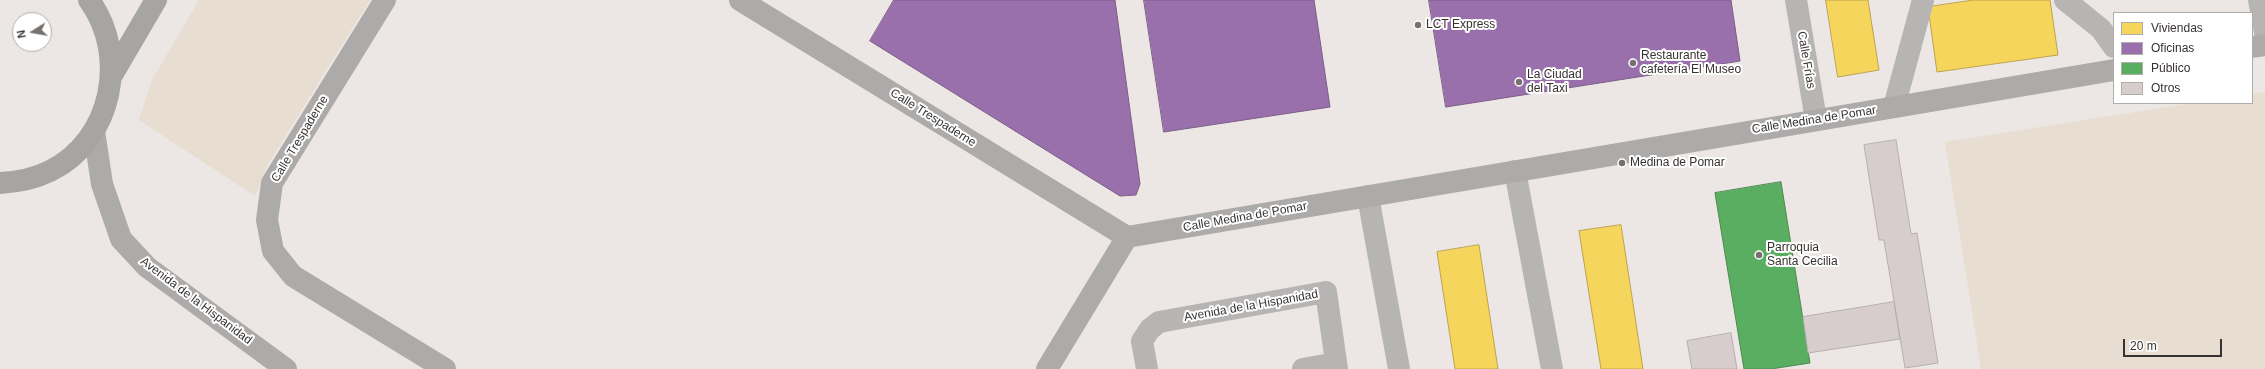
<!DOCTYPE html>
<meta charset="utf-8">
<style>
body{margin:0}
#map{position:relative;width:2265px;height:369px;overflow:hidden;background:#ece6e4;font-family:Helvetica,sans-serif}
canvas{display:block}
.legend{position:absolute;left:2113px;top:12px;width:140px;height:92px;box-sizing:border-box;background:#fff;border:1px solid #afadac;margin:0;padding:5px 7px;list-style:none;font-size:12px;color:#363230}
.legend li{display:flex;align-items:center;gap:8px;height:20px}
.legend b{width:20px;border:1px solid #afadac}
.north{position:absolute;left:12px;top:12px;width:40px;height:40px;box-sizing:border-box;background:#fff;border:1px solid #afadac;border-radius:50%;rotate:259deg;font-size:11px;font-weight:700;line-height:16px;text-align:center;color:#363230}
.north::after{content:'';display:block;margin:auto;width:14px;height:18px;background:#76716f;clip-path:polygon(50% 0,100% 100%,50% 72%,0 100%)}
.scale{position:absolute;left:2123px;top:339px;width:99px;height:18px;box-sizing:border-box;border:2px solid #363230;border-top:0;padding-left:5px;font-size:12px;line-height:14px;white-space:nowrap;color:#363230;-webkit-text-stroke:3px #fff;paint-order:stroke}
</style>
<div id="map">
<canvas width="2265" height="369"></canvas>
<ul class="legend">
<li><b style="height:11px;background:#f6d55c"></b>Viviendas</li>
<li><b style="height:11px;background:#9970ab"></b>Oficinas</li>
<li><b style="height:11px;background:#5aae61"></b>Público</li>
<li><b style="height:11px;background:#d7cdcc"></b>Otros</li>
</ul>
<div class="north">N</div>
<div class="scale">20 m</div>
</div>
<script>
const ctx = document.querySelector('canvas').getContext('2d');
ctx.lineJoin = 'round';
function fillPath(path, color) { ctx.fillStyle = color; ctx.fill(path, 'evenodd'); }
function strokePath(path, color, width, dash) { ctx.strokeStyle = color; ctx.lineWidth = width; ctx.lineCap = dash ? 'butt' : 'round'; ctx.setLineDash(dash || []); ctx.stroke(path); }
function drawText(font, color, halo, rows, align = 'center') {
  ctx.font = font + ' Helvetica,sans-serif'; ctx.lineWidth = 4; ctx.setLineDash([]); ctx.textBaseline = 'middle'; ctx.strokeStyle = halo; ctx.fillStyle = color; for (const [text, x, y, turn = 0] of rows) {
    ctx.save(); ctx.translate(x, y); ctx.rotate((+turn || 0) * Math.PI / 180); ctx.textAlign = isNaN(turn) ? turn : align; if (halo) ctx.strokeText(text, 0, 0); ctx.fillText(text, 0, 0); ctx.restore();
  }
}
fillPath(new Path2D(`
 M199,0H370L268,164L255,196L139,120L152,80Z
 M2265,92V369H1981L1945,142L2193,103H2252V94Z`), '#e7ddd0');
const homes = new Path2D(`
 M1826,0H1868L1879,70L1838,77Z
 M1974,0H2050L2058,55L1937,72L1928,7Z
 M1621,225L1643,369H1601L1579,231Z
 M1479,245L1498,369H1455L1437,252Z`);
fillPath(homes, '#f6d55c');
strokePath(homes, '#bca44f', 1);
const offices = new Path2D(`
 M894,0H1115L1140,184L1136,195L1120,196L870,41Z
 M1144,0H1314L1330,107L1164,132Z
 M1429,0H1731L1740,61L1446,107Z`);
fillPath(offices, '#9970ab');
strokePath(offices, '#7b5d86', 1);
const public = new Path2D(`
 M1781,182L1810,363L1771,369H1744L1715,193Z`);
fillPath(public, '#5aae61');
strokePath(public, '#4f8952', 1);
const building = new Path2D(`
 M1896,140L1911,234L1917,233L1938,363L1905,368L1884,240H1879L1864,145Z
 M1894,302L1900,339L1808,353L1803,317Z
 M1731,333L1737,369H1692L1687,341Z`);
fillPath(building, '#d7cdcc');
strokePath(building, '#b4b0af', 1);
strokePath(new Path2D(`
 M1796,0L1816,120
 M2065,0L2101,29L2114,47
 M2259,0L2265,32
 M1894,107L1923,0
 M1515,171L1552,369
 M1368,196L1399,369
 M1147,369L1142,341L1150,329L1159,322L1326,292L1337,369
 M1303,369L1336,363`), '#b7b5b4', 22);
strokePath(new Path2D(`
 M385,0L272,183L267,220L273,251L293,276L445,369
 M740,0L1127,237
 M2252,47L2265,45
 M94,131L102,184L121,239L147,267L286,369
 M1047,369L1127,237L2114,70`), '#adabaa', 22);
strokePath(new Path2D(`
 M112,75L156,0
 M0,183C18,182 34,179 50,171C113,140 129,55 89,0`), '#a7a5a3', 22);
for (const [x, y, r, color] of [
 [1418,25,4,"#76716f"],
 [1633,63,4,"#76716f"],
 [1519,82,4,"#76716f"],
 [1622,163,4,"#76716f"],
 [1759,255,4,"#76716f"]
]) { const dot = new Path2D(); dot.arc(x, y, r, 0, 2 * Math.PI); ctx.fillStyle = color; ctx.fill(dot); strokePath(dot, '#fff', 1.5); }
drawText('12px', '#363230', '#fff', [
 ["LCT Express",1426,25],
 ["Restaurante",1641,56],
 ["cafetería El Museo",1641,70],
 ["La Ciudad",1527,75],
 ["del Taxi",1527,89],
 ["Medina de Pomar",1630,163],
 ["Parroquia",1767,248],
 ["Santa Cecilia",1767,262]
], 'left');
drawText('12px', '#363230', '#fff', [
 ["Calle Frías",1806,60,80],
 ["Calle Trespaderne",933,118,32],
 ["Calle Medina de Pomar",1814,120,-9],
 ["Calle Trespaderne",300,139,-59],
 ["Calle Medina de Pomar",1245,217,-10],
 ["Avenida de la Hispanidad",196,301,37],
 ["Avenida de la Hispanidad",1251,306,-10]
]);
</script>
